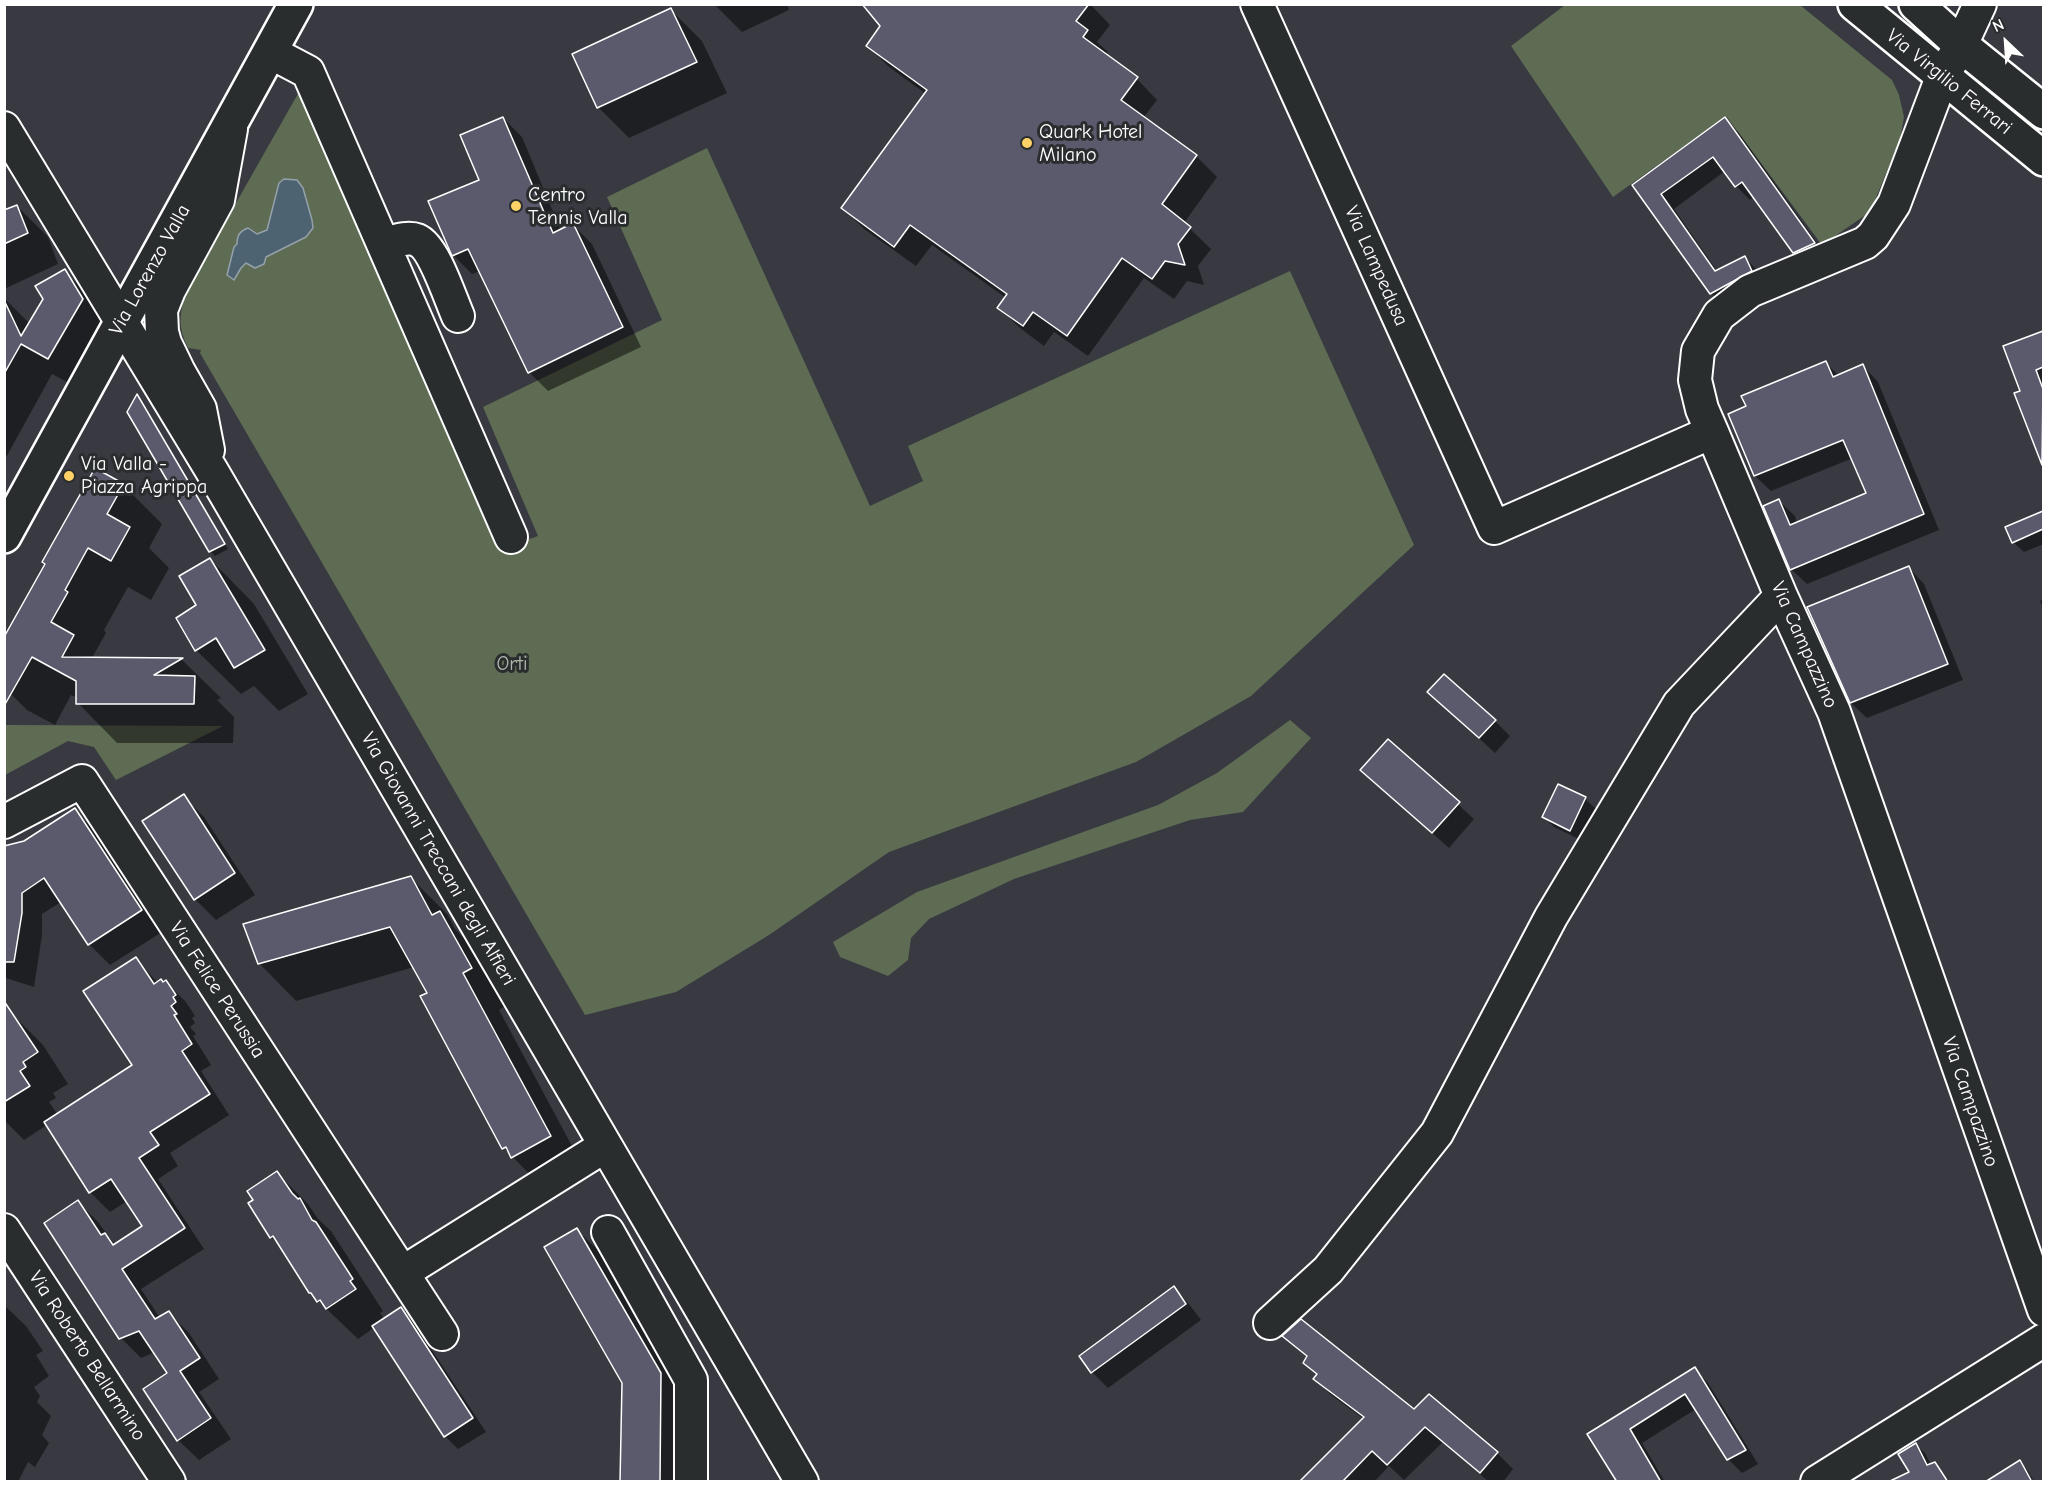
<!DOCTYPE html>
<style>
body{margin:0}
#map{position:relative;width:2048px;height:1486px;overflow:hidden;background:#393a41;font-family:"Comic Neue",sans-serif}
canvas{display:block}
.frame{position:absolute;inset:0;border:6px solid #fff;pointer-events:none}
.north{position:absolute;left:1976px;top:12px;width:60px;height:60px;-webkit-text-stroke:4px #2a2d2e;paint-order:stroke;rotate:335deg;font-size:16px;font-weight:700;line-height:24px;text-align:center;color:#fff}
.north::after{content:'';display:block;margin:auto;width:21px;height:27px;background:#fff;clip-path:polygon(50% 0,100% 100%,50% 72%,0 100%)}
</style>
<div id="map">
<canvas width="2048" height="1486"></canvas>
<div class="frame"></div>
<div class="north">N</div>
</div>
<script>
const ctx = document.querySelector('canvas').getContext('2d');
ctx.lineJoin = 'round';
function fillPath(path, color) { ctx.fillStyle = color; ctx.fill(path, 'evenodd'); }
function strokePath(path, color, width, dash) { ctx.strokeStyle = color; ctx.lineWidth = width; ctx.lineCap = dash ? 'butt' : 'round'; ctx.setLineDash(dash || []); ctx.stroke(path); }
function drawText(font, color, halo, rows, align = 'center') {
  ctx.font = font + ' "Comic Neue",sans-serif'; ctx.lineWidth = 6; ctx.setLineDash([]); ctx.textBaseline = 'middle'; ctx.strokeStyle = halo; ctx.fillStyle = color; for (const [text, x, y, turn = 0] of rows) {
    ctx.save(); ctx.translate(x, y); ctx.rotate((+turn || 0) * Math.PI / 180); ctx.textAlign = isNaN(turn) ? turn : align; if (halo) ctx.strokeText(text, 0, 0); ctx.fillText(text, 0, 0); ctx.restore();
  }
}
fillPath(new Path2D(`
 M1565,5H1800L1892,80L1899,95L1904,117L1900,140L1870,212L1822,245L1726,116L1613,197L1511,46Z
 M299,92L363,237L503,548L538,536L483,407L662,320L607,197L707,148L870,506L923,481L908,446L1290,271L1414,545L1251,696L1136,762L889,852L769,935L676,992L585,1015L200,353L201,350L188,348C177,325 180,315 186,291Z
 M1290,720L1311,738L1243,812L1190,820L1014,879L929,919L911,938L908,960L888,976L840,957L833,942L917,892L1158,805L1217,773Z
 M5,725L223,726L116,780L94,747L68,741L5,775Z`), '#5e6c54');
const water = new Path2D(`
 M284,179L297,180L303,188L312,220L313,228L306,237L266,257L264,264L255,268L246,263L241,268L234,280L227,275L234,247L237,244C237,235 240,231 248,228L257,234L267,230L279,183Z`);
fillPath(water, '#4e6371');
strokePath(water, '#95a1aa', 1.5);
fillPath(new Path2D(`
 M714,4H787L789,10L742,32Z
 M935,4H1090L1110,25L1097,42L1108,52L1106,55L1137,79L1157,100L1143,118L1196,156L1217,177L1184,223L1211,249L1198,266L1204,285L1187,281L1174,299L1144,278L1088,356L1054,332L1044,346L1020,328L999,308L1006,298L932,245L916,266L864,229L843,208L926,94L889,67L868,46Z
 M671,10L702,41L727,93L629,138L598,107Z
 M503,118L522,137L561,231L573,225L592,244L641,347L548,391L529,372L480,271L472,274L453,255Z
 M1725,119L1739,133L1827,257L1808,267L1794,253L1754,196L1750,200L1736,186L1725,171L1674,209L1717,271L1745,258L1759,272L1725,307L1711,293L1635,186Z
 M17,206L48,237L58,264L4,289V212Z
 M64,271L95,302L113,331L80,389L52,374L4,461V298L30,324Z
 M2044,332V462L2022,392L2005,347Z
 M1826,363L1839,376L1863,366L1878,382L1939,530L1807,584L1791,569L1779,501L1795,516L1797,523L1868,494L1853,458L1771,491L1755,476L1748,407Z
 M137,397L228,549L215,556L211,552L129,412Z
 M123,485L162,524L149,548L169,568L151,600L128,587L104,630L106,633L93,656L96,659L182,660L221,698L217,700L234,717L233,743H117L78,703V698L71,695L55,725L27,710L4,687Z
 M2044,513V544L2024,552L2013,542L2007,528Z
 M210,559L254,604L308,694L279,711L254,686L241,694L196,650L198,606Z
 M1909,568L1924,584L1963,680L1867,718L1851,703Z
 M2044,599V610L2040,601Z
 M1429,692L1495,721L1510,736L1495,753Z
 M1388,741L1474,819L1449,848L1378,785Z
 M1559,786L1585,799L1596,809L1581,840L1554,827L1544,817Z
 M183,796L204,817L255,895L216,920L195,899Z
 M74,810L95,831L162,932L110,965L89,944L61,902L42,914V935L34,987L6,978L4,848L24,842Z
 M411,878L448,915L455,929L476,950L507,1005L499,1010L587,1174L549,1194L504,1148L422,997L429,994L414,967L296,1001L260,964L245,925Z
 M136,959L158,983L166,982L186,1002L195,1016L192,1018L195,1023L190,1027L196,1034L193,1036L211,1065L201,1071L229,1115L170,1153L178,1166L158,1179L204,1249L141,1289L160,1318L169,1313L189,1333L219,1379L199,1392L231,1439L199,1460L178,1440L169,1374L155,1352L141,1358L121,1338L78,1202L98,1222L115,1245L144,1227L127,1201L110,1212L90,1192L47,1125L24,1140L4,1120V1019L12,1014L43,1045L68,1084L53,1093L56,1098L49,1102L58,1115L134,1066Z
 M277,1173L308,1204L318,1219L331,1231L383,1311L380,1313L385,1320L401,1309L414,1323L486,1432L458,1449L445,1436L375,1327L358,1339L310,1293L283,1249L271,1237Z
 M577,1230L615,1267L699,1412L697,1482H622L624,1383Z
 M1173,1288L1189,1304L1201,1320L1108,1388L1092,1372L1081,1356Z
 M4,1305L26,1326L43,1351L36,1355L49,1376L34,1387L40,1396L37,1402L51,1416L42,1435L49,1443L35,1467L28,1462L18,1482H9L4,1479Z
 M1284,1336L1414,1411L1497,1453L1513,1469L1503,1482H1489L1443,1442L1404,1480L1389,1466L1374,1482H1301L1364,1419L1331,1395L1315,1379L1318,1376L1305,1363L1308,1358Z
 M1694,1369L1708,1383L1758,1464L1742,1473L1728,1459L1696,1409L1642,1443L1665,1482H1619L1589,1435Z
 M1916,1445L1925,1453L1931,1465L1935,1463L1950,1482H1914Z
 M2019,1462L2028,1471L2034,1482H1988Z`), '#0007');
const building = new Path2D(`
 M862,4H1089L1076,21L1088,30L1083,37L1138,77L1121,100L1197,155L1162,204L1191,227L1178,244L1185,265L1165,261L1152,279L1122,258L1067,336L1033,312L1023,326L997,308L1007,294L910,225L894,247L841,208L927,90L866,46L880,26Z
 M671,8L697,62L597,108L572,54Z
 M503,117L553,233L573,223L623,327L528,373L468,249L452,256L428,201L479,180L460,135Z
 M1725,117L1815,243L1793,253L1742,182L1735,187L1713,157L1661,194L1715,271L1745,256L1752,271L1710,294L1632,185Z
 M17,205L28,233L4,244V210Z
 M65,269L83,299L48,359L21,344L4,374V300L21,336L43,299L35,286Z
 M2043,331V367L2036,370L2043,389L2042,465L2014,393L2020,391L2003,346Z
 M1826,361L1833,377L1863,364L1924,514L1790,570L1763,506L1779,499L1790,525L1866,493L1843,440L1754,476L1728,414L1746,406L1741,396Z
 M137,394L225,544L209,552L127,412Z
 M95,468L124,484L107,514L130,527L111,561L88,548L65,590L68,592L51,622L74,635L62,657L183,658L154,675L195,676L194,704H76V681L32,657L4,706V637L45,564L42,562Z
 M2043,511V529L2012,543L2005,527Z
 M210,558L265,650L234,668L216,638L195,651L176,618L196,605L179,576Z
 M1909,566L1948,664L1850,703L1807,607Z
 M1444,674L1496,720L1479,738L1427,692Z
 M1388,739L1460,802L1432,833L1360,770Z
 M1558,784L1586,797L1570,831L1542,817Z
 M184,794L235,873L194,900L142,821Z
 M75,808L142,910L88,945L44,878L22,893V913L14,962H4V846L24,841Z
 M411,876L432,915L440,911L472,968L463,973L551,1136L511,1158L506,1147L502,1149L420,996L427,993L390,927L258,964L243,924Z
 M136,957L154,984L161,979L163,982L166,980L176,995L173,997L176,1002L171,1006L177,1014L174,1015L192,1044L182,1051L210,1094L150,1132L159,1145L139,1158L185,1228L122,1269L155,1319L169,1311L200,1358L180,1371L211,1418L177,1441L143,1389L167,1373L139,1331L119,1339L44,1223L78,1200L101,1235L105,1233L113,1245L142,1226L111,1179L89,1193L44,1122L132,1065L83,991Z
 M4,1001L38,1052L23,1062L26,1067L20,1071L30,1086L4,1102Z
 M277,1171L292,1193L298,1199L300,1198L312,1220L316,1222L353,1279L350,1281L356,1289L326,1309L320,1300L317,1302L311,1293H309L273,1236L270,1238L248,1203L253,1200L247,1191Z
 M577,1228L661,1373L660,1482H620L622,1383L544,1247Z
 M1174,1286L1186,1304L1091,1373L1079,1356Z
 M401,1307L473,1418L444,1437L372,1326Z
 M1301,1319L1414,1409L1429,1394L1498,1452L1480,1473L1425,1427L1387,1465L1372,1451L1342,1482H1299L1364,1417L1313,1379L1317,1374L1303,1363L1307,1356L1282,1336Z
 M1695,1367L1746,1450L1727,1460L1685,1394L1630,1429L1661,1482H1617L1587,1434Z
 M1916,1443L1927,1465L1935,1462L1948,1482H1888L1909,1472L1898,1454Z
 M2020,1460L2032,1482H1985Z`);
fillPath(building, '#5b5a6c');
strokePath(building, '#fff', 1.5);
const minor = new Path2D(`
 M1257,4L1494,528L1712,432
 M1980,4L1961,45L1942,77L1894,204L1873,236L1865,243L1750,291L1719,315L1698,351L1695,380L1702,409L1712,432L1781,596L1834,712L2044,1310
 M270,52L308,72L511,537
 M4,128L212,471L802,1482
 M384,244C393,242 407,236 417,240C434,247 450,298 458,316
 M208,450L200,409L179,372L165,343L162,332L161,310L169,290L218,200L231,129
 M4,822L82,781L442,1334
 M4,1230L169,1482
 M608,1232L691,1380V1482
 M402,1273L605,1146
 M1270,1323L1328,1270L1437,1133L1551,917L1679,704L1781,596
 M1817,1482L2044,1340`);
const major = new Path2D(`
 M1855,4L2044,159
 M1916,4L1961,45L2044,112
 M4,536L296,4`);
strokePath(minor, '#fff', 36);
strokePath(major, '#fff', 38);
strokePath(minor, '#2a2d2e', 32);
strokePath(major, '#2a2d2e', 33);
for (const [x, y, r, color] of [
 [1027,143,6,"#ffd166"],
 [516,206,6,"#ffd166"],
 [69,476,6,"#ffd166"]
]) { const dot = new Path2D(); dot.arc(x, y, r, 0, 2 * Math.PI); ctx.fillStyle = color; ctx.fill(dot); strokePath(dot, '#2a2d2e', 2); }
drawText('20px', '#fff', '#2a2d2e', [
 ["Via Virgilio Ferrari",1949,82,39],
 ["Via Lampedusa",1376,266,66],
 ["Via Lorenzo Valla",150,270,-61],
 ["Via Campazzino",1804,645,66],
 ["Via Giovanni Treccani degli Alfieri",438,859,60],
 ["Via Felice Perussia",217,990,57],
 ["Via Campazzino",1970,1102,71],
 ["Via Roberto Bellarmino",87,1356,57]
]);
drawText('20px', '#fff', '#2a2d2e', [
 ["Quark Hotel",1039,132],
 ["Milano",1039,155],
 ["Centro",528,195],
 ["Tennis Valla",528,218],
 ["Via Valla -",81,464],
 ["Piazza Agrippa",81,487]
], 'left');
drawText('20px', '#aeb6aa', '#2a2d2e', [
 ["Orti",512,664]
]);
</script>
